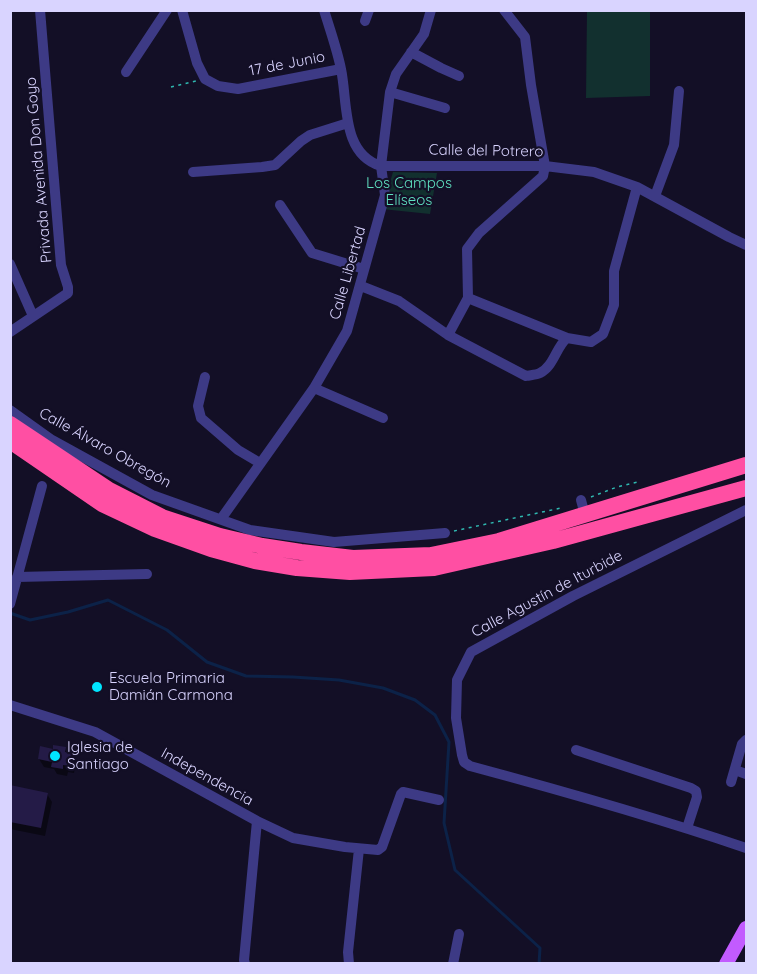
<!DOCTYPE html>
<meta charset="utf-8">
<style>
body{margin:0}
#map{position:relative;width:757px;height:974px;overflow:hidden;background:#130f26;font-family:Quicksand,sans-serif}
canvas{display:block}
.frame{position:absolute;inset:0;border:12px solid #d9d4ff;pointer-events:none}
</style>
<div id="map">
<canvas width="757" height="974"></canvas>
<div class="frame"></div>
</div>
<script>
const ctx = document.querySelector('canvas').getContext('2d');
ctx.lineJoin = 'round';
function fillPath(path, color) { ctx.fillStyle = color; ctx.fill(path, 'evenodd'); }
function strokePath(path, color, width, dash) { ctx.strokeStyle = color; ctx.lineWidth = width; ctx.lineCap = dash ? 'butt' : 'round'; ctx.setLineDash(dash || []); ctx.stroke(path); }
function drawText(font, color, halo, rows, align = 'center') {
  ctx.font = font + ' Quicksand,sans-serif'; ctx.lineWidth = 4.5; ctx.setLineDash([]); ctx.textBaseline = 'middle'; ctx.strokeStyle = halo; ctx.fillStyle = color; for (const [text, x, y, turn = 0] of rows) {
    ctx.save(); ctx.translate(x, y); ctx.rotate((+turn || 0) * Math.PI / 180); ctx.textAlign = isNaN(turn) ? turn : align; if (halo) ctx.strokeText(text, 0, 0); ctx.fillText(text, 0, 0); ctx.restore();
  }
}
fillPath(new Path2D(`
 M587,11H650V96L586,98Z
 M393,172L437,173L430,214L382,209Z`), '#12302f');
fillPath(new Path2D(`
 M65,749L68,754H71L76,762L74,773L68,772L67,776L57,774L54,769L44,767L39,759L54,750Z
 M10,787L47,794L52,802L45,836L10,829Z`), '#0007');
strokePath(new Path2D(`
 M10,613L30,620L68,612L108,600L167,630L207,662L246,676L293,677L339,680L383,688L415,700L435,715L449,742L444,823L455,870L540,948L539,964`), '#0c2248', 3);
fillPath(new Path2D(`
 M53,745L66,747L65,752L72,753L70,766L63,765V769L51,767L52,762L38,759L40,746L53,749Z
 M10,785L48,793L41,828L10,822Z`), '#241b47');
strokePath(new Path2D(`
 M171,87L196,81
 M591,497L617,487L638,482
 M454,531L561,508`), '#2fb8b0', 1.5, [3, 4.5]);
strokePath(new Path2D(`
 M182,10L197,63L205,79L218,86L238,89L341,69
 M324,10C330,30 337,49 341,69C348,102 341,154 381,166H545L594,172L637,187L729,237L746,245
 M365,21L369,10
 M411,52L441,68L459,76
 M126,72L167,10
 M390,92L445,108
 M193,172L262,167L275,165L301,141L310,135L348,123
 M655,196L674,145L679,91
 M280,205L312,253L364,269
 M10,264L33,316
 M361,286L399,301L448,335L526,376C530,375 536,375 540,373C554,366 556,347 567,338L591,342L603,334L614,305V271L637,187
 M468,298L567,338
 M10,332L68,293V287L61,265L40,10
 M448,335L468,298L467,249L479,233L543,176L545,166L531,85L525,37L504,10
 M205,377L198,406L201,418L238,450L260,463
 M314,388L383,418
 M10,410L52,440L152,495L250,530L334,542L445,533
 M581,500L585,515
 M746,510L573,596L471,652L457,680L456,718L462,755L464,762L470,766C563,791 655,817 746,848
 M221,519L314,388L347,331L385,195L381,166L390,92L396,74L424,34L431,10
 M17,577L147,574
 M10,604L42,486
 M10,705L95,732L257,821L293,838L345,847L378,850L382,847L401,794L403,792L439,800
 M576,750L691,788L696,791L697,797L687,828
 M735,770L746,774
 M731,782L742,744L746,740
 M245,964L244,960L257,821
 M349,964L348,952L359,849
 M453,964L459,934`), '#3d3a85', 10);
strokePath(new Path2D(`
 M726,964L746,928`), '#c25bff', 14);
strokePath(new Path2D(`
 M10,424L109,490L162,517L220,536L262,546L301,552L353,558L431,555L499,541L746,465
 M10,441L102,504L155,529L211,549L255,561L297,568L350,572L434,568L553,541L746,488`), '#ff4fa3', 16);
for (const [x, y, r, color] of [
 [97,687,6,"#00e5ff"],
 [55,756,6,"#00e5ff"]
]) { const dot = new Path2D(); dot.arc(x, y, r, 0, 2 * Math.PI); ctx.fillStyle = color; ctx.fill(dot); strokePath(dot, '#130f26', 2); }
drawText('15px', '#d9d4ff', '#130f26', [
 ["17 de Junio",287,64,-11],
 ["Calle del Potrero",486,151,1],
 ["Privada Avenida Don Goyo",39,170,-95],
 ["Calle Libertad",348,273,-74],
 ["Calle Álvaro Obregón",105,448,29],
 ["Calle Agustín de Iturbide",547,594,-28],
 ["Independencia",207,777,29]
]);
drawText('15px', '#5fe0c0', '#130f26', [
 ["Los Campos",409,183],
 ["Elíseos",409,200]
]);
drawText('15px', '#d9d4ff', '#130f26', [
 ["Escuela Primaria",109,678],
 ["Damián Carmona",109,695],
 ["Iglesia de",67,747],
 ["Santiago",67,764]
], 'left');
</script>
